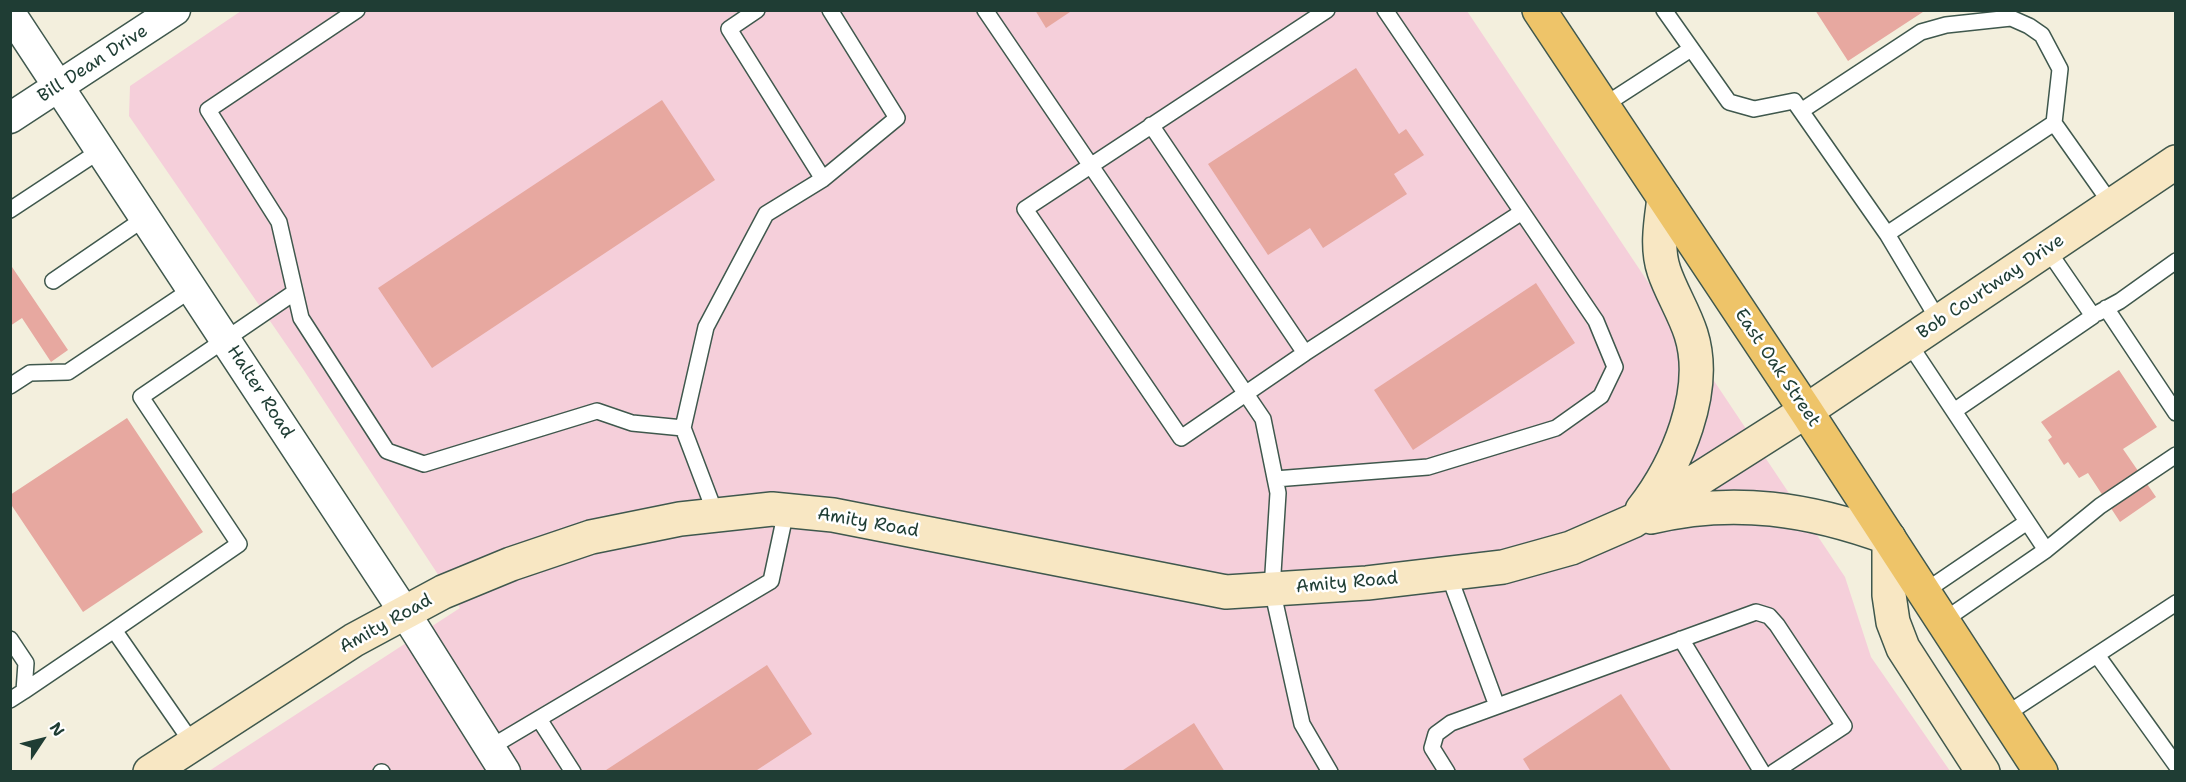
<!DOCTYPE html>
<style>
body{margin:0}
#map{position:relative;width:2186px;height:782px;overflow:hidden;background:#f3efdd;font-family:"Shantell Sans",sans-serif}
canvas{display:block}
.frame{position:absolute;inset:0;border:12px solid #1f3d34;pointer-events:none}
.north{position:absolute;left:12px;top:710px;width:60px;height:60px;-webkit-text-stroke:4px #fff;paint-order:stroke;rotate:55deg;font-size:16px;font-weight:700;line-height:24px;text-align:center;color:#1f3d34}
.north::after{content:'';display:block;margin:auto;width:21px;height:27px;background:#1f3d34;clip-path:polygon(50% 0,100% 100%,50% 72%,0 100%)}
</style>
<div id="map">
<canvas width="2186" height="782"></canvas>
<div class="frame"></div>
<div class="north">N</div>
</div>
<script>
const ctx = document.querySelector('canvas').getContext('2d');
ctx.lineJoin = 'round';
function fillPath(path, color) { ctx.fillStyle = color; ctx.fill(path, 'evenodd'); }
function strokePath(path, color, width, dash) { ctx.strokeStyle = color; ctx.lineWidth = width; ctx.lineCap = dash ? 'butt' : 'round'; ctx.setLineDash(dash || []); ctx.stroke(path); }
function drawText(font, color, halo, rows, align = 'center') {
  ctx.font = font + ' "Shantell Sans",sans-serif'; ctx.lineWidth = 5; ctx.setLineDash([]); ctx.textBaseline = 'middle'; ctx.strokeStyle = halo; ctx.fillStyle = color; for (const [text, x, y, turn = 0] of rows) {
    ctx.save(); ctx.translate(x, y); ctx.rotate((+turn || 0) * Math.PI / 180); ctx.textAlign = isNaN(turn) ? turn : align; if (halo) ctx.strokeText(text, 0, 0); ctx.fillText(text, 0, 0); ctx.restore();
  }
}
fillPath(new Path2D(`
 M241,11H1467L1845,577L1871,657L1950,771H209L460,608L303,369L129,116L130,86Z`), '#f5cfda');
fillPath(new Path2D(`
 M1035,10H1073L1046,28Z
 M1815,10H1926L1848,61Z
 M1356,68L1399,134L1406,129L1424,155L1394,174L1407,194L1323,248L1310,228L1268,255L1208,164Z
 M662,100L715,180L432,368L378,288Z
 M10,264L68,350L51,362L22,318L10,326Z
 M1536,283L1575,343L1413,450L1374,390Z
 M2119,370L2157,427L2123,449L2156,497L2120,522L2088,473L2079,478L2068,462L2064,465L2048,440L2052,437L2041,422Z
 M127,418L203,532L83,612L10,503V495Z
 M767,665L812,734L754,772H603Z
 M1621,694L1672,772H1531L1523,759Z
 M1194,723L1225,772H1120Z`), '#e7a8a0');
const lane = new Path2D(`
 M357,10L208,110L279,222L301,318L387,451L424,464L597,411L632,423L683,428L716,515
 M757,10L729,29L823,179
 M985,10L1263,419L1278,493L1272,589L1302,724L1330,772
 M1664,10L1729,102L1754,109L1794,101L1887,234
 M1603,106L1691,49
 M1801,111L1921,32L1946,25L2011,18L2029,26L2042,35L2060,69L2054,123
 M1151,125L1305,353L1522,212
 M10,210L101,150
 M53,281L145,218
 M2106,308L2176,413
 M2098,313L2120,301L2176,261
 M1939,321L1887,234L2054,123L2112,205
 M1908,342L2046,550
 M1305,353L1181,438L1025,209L1327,10
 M10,386L30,373L68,372L192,289
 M1954,411L2093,316L2047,249
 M683,428L706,327L766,214L823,179L897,118L830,10
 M1275,479L1428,467L1556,428L1601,396L1615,367L1596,321L1385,10
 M1448,573L1497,706
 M1924,592L2027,522
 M1943,621L2046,550L2100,506L2176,455
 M10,639L26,663L24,691L10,700
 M1681,639L1762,772
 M2097,655L2176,765
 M24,691L114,630
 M2005,715L2176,603
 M539,719L573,772
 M193,744L114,630L239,544L141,397L295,292
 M491,747L771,581L786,511
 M381,772H382
 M1447,772L1432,748L1436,734L1451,723L1756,612L1769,616L1777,625L1844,726L1774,772`);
const street = new Path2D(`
 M10,13L405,613L505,772
 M10,118L175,10`);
const secondary = new Path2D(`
 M1642,510C1677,465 1709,391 1691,334C1684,312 1671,292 1664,271C1656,248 1661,221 1664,198
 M1651,517C1734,497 1810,509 1889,538V595L1893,622L1903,648L1983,772
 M150,772L354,640L443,592L511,564L591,537L680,519L772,509L833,515L1226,592L1367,583L1503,567L1571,548L1633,521L1806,411L2176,162`);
const highway = new Path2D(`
 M1539,10L1806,411L2041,772`);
strokePath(lane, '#3f584d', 18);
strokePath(street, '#3f584d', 33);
strokePath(secondary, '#3f584d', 36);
strokePath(highway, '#3f584d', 36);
strokePath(lane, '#fff', 15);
strokePath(street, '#fff', 30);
strokePath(secondary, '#f8e7c3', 33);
strokePath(highway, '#eec469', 33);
drawText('18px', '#1f3d34', '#fff', [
 ["Bill Dean Drive",93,64,-33],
 ["Bob Courtway Drive",1991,287,-34],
 ["East Oak Street",1777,368,56],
 ["Halter Road",260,392,57],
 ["Amity Road",868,523,10],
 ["Amity Road",1347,583,-5],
 ["Amity Road",386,624,-29]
]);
</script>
